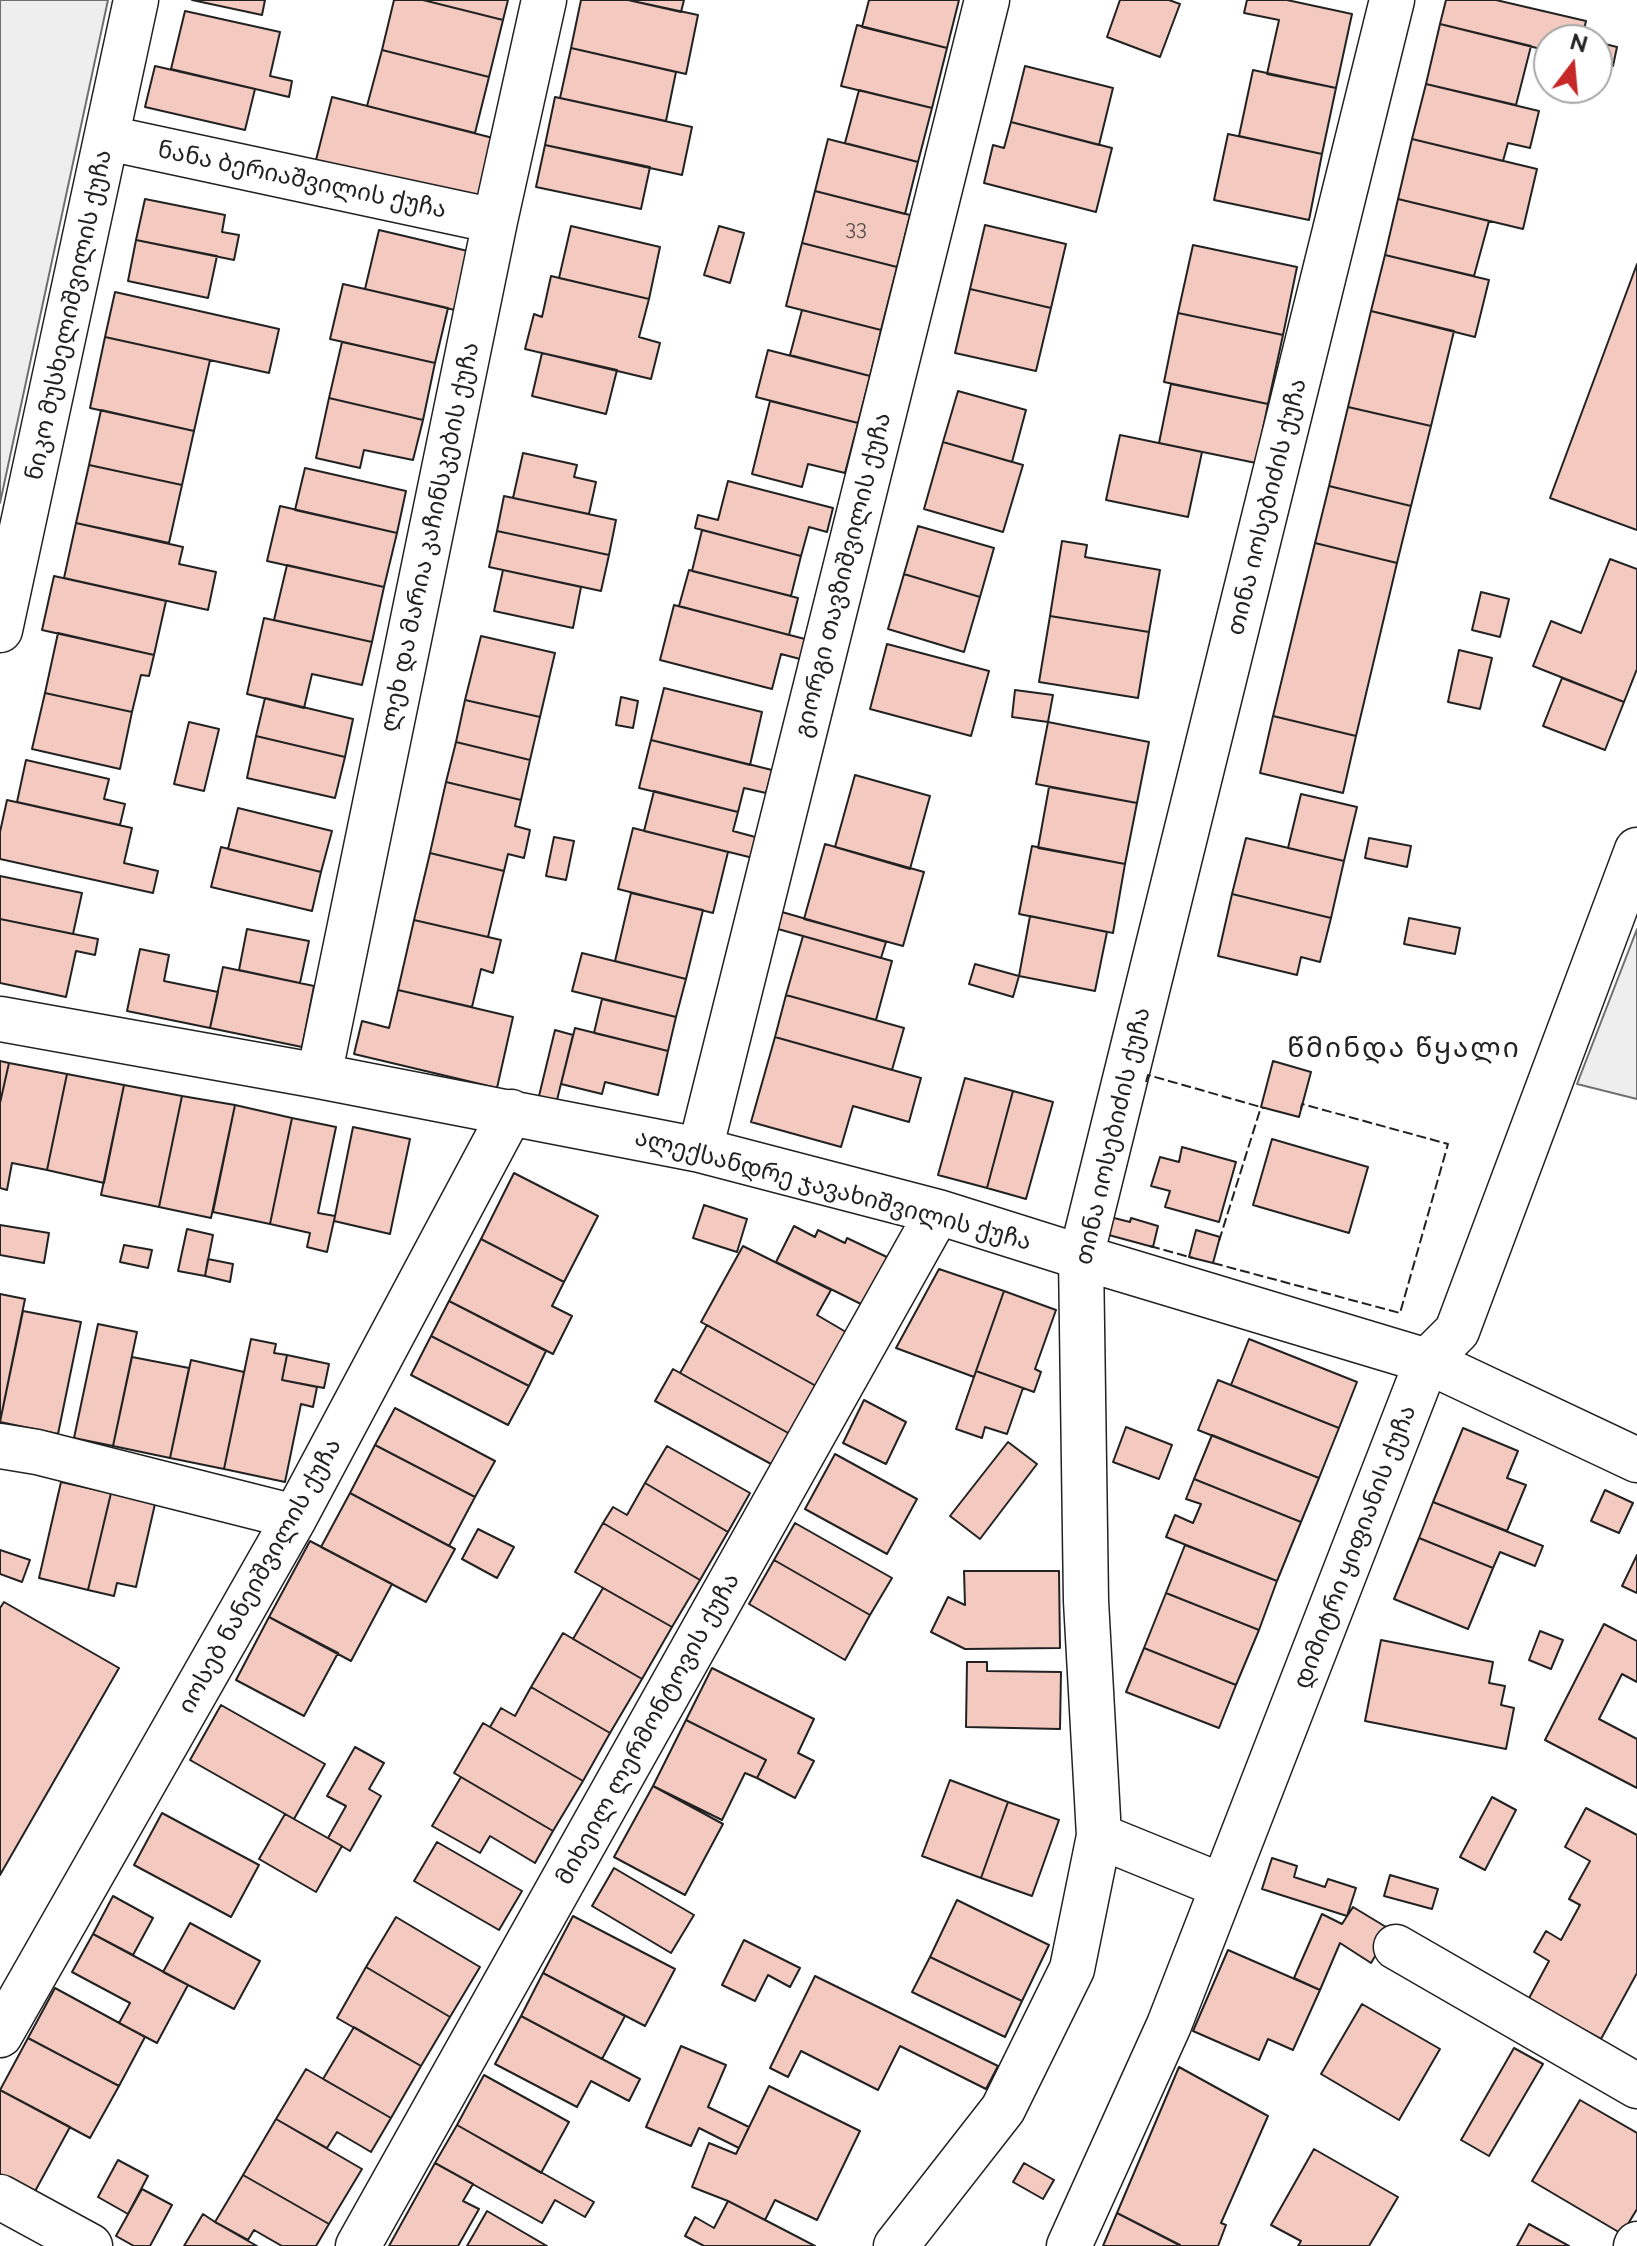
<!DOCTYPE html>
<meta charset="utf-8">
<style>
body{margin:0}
#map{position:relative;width:1637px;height:2246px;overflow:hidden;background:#fff;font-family:Raleway,sans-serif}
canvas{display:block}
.north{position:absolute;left:1533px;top:24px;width:80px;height:80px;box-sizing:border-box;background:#fff;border:2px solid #a7a7a7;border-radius:50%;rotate:16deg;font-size:22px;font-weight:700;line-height:32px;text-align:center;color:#222}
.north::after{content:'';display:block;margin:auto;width:28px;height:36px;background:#c62828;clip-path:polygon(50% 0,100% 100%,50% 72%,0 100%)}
</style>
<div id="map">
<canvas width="1637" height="2246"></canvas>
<div class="north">N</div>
</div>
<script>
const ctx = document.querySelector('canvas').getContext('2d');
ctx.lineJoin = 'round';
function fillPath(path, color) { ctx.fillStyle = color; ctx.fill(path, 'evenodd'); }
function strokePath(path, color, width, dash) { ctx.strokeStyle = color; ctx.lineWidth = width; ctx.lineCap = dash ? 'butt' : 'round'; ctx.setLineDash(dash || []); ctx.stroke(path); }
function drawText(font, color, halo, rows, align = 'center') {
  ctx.font = font + ' Raleway,"Noto Sans Georgian",sans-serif'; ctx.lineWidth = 6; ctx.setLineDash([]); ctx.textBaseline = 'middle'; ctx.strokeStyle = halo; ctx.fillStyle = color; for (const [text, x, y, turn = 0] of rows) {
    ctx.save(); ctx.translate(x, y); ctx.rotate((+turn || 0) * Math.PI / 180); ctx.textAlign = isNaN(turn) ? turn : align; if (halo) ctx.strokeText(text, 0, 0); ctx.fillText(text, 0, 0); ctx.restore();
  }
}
const green = new Path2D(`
 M0,0H108L0,503Z
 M1637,929V1099L1577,1084Z`);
fillPath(green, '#eee');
strokePath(green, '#6f6f6f', 2);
const building = new Path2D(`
 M192,0H265L262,15Z
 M394,0H423L503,20L489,77L382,50Z
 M423,0H508L503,20Z
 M581,0H628L698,15L686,74L571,48Z
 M628,0H684L681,12Z
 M869,0H959L947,48L862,27Z
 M1120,0H1169L1180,4L1160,57L1107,37Z
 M1247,0H1287L1352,14L1336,88L1267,74L1279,20L1244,13Z
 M1446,0H1496L1586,21L1582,38L1589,40H1549V51L1440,24Z
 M185,11L280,32L270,76L292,81L289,97L171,69Z
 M1440,24L1531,46L1516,105L1426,84Z
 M857,25L947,48L932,108L841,86Z
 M1597,42L1617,47L1613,66L1597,62Z
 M571,48L676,72L666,121L560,98Z
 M382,50L489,77L475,133L367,106Z
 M155,66L255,89L245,130L145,107Z
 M1025,66L1113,88L1099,145L1011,122Z
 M1253,70L1336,88L1322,154L1239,136Z
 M1426,84L1539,111L1530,148L1508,143L1503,161L1412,139Z
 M859,90L932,108L918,162L845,143Z
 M332,97L493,138L477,200L316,160Z
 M555,97L692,127L682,175L545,145Z
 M1011,122L1112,148L1096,212L984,183L993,145L1004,148Z
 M1228,134L1322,154L1309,220L1214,200Z
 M828,139L918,162L905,214L815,191Z
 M1412,139L1537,169L1523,229L1398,199Z
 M545,145L650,167L641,209L536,187Z
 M815,191L910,215L897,267L802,243Z
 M145,199L225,215L222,232L239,235L234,260L136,240Z
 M1398,199L1489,221L1474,276L1385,255Z
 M985,225L1066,244L1051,308L970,289Z
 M571,226L660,247L649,299L559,278Z
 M719,226L744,233L730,283L704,275Z
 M379,230L472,252L459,311L365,289Z
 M136,240L217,256L208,298L128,281Z
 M802,243L897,267L881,330L786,306Z
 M1193,245L1297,267L1283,335L1178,313Z
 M1385,255L1489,280L1475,337L1371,311Z
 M1637,264V530L1550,498Z
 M551,276L649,299L639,337L660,343L651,379L525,349L534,314L542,317Z
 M343,284L448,308L435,363L330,339Z
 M970,289L1051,308L1036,371L955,353Z
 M115,292L279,329L269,373L105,337Z
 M802,310L881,330L870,376L790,355Z
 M1371,311L1454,331L1431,426L1348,407Z
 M1178,313L1283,335L1268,404L1164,382Z
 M105,337L210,360L194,431L90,408Z
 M342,342L435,363L423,420L329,398Z
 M768,350L870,376L858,423L756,397Z
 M542,353L617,370L606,414L532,396Z
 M1171,384L1268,404L1256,463L1159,443Z
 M958,391L1026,410L1012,462L943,442Z
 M329,398L423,420L413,460L364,450L360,468L316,458Z
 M770,401L858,423L845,473L808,464L802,487L752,474Z
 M1348,407L1431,426L1411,506L1329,486Z
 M101,410L194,431L182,485L89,465Z
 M1120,435L1202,452L1188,517L1106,500Z
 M943,442L1023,465L1003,532L924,509Z
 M523,453L577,465L574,477L596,482L589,514L513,498Z
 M89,465L182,485L169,543L76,523Z
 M305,468L406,491L397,533L295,510Z
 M728,481L833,508L827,532L809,527L801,556L695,528L698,515L718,520Z
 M1329,486L1411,506L1397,563L1315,543Z
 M504,496L616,520L609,555L497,531Z
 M280,506L397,533L384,587L267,561Z
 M76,523L183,547L179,564L216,572L208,610L64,578Z
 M918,526L994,548L980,597L904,574Z
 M702,530L801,556L791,596L692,571Z
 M497,531L609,555L601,591L489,567Z
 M1062,541L1087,545L1085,557L1160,570L1149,632L1050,616Z
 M1315,543L1397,563L1356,736L1273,716Z
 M1610,559L1637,569V669L1624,702L1533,666L1551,621L1581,633Z
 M287,565L384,587L372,642L274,620Z
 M503,570L581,587L573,628L494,611Z
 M689,570L798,598L789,635L679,606Z
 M904,574L980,597L964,652L888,629Z
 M54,576L166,601L154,655L42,630Z
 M1481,592L1509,599L1500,637L1472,630Z
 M674,605L805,639L800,659L781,654L772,689L660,660Z
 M1050,616L1149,632L1138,698L1039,682Z
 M264,618L372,642L362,685L312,674L304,708L247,694Z
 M58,633L154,655L149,676L141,675L132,712L45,693Z
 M481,636L555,653L540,717L465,700Z
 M887,644L989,671L971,736L870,709Z
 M1459,650L1492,658L1480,709L1448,702Z
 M1562,678L1624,702L1605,750L1543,726Z
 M664,688L762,712L750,765L651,740Z
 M1015,690L1053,695L1048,722L1012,717Z
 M45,693L132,712L120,769L32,749Z
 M621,697L638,701L633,728L616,725Z
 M265,698L353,719L345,757L256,736Z
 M465,700L540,717L530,760L456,742Z
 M1273,716L1356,736L1343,793L1260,773Z
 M189,722L219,729L204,791L174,784Z
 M1048,722L1149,742L1137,803L1036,784Z
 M256,736L345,757L335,798L247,778Z
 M651,740L772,770L766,793L744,788L738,812L639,788Z
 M456,742L530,760L521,800L446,782Z
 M26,760L109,779L104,799L125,804L120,825L17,802Z
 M855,775L930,796L910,869L835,847Z
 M446,782L521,800L515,826L530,830L524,858L508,854L504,871L430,853Z
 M1049,787L1137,803L1125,864L1038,848Z
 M654,791L738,812L733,831L759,838L753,858L644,831Z
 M1301,794L1357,807L1344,861L1288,848Z
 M7,800L132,828L124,863L158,871L153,893L0,859V832Z
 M238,808L332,831L321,872L228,849Z
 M633,828L728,852L713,913L618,889Z
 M554,837L574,841L566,880L546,876Z
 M1246,838L1344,861L1331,918L1232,894Z
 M1369,838L1411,846L1407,867L1365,858Z
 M825,844L924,872L903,946L804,919Z
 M1032,846L1125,864L1113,933L1019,914Z
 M221,847L321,872L312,911L211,887Z
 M430,853L504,871L488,937L414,920Z
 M0,876L82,893L73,934L0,919Z
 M631,893L703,910L686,979L615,961Z
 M1232,894L1331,918L1320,962L1301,957L1297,975L1218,956Z
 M782,912L886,942L881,958L778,929Z
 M1030,916L1107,932L1095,991L1019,976Z
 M1409,918L1460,928L1455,954L1404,944Z
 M0,919L98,939L95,955L76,951L66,997L0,983Z
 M414,920L501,940L493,973L481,969L472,1007L398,990Z
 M247,929L309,941L300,983L239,970Z
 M803,936L892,961L876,1020L786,995Z
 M140,949L169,955L164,981L218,992L210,1028L127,1011Z
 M582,953L686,979L676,1017L572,991Z
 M975,964L1019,976L1013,997L969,984Z
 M223,967L314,986L302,1047L210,1028Z
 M398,990L513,1017L497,1088L354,1054L362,1021L389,1028Z
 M786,995L904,1028L892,1070L775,1037Z
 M602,999L676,1017L668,1051L594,1033Z
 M575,1028L668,1051L658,1095L605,1082L602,1094L561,1084Z
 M555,1030L573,1035L556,1104L538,1100Z
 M775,1037L921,1078L909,1122L853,1106L841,1147L751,1122Z
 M0,1061L9,1063L0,1103Z
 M1273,1061L1311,1072L1299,1117L1261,1107Z
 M9,1063L67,1074L47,1170L12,1163L7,1190L0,1188V1103Z
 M67,1074L124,1085L104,1183L47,1170Z
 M965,1078L1013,1091L987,1188L938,1175Z
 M124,1085L182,1096L159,1207L101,1195Z
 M1013,1091L1053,1102L1026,1199L987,1188Z
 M182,1096L235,1105L211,1218L159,1207Z
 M235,1105L292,1118L270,1224L213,1212Z
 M292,1118L336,1127L318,1213L335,1216L327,1252L307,1247L310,1233L270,1224Z
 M353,1127L410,1139L390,1234L334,1221Z
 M1272,1139L1368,1167L1349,1233L1253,1205Z
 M1182,1147L1236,1162L1219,1222L1165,1207L1170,1191L1151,1186L1160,1157L1179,1162Z
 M514,1173L598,1216L564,1282L481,1239Z
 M704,1205L747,1219L737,1252L693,1238Z
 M1110,1217L1130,1222L1131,1218L1158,1226L1153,1247L1105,1234Z
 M0,1225L49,1233L44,1263L0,1255Z
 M794,1226L815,1237L818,1230L845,1243L847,1238L889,1258L865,1306L776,1262Z
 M187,1229L213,1235L205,1276L178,1271Z
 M1196,1230L1220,1237L1213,1263L1189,1257Z
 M481,1239L564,1282L552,1306L572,1316L553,1354L449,1301Z
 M124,1245L152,1250L148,1268L120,1262Z
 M743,1246L831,1290L817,1315L846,1332L816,1386L701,1322Z
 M208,1259L233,1264L230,1282L205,1276Z
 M939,1269L1004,1291L974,1377L896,1348Z
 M1004,1291L1056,1310L1035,1369L1041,1372L1034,1392L976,1371Z
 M0,1294L25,1299L0,1422Z
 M449,1301L546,1351L529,1386L431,1336Z
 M23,1311L81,1322L58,1434L0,1422Z
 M98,1324L137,1332L113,1446L74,1438Z
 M707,1325L816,1386L790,1434L680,1373Z
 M431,1336L529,1386L508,1425L411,1375Z
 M251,1339L276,1344L274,1353L287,1355L282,1380L317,1387L313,1407L301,1404L285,1482L224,1469Z
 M1249,1339L1357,1382L1339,1428L1231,1385Z
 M287,1355L329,1364L324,1388L282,1380Z
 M132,1357L189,1368L170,1458L113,1446Z
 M191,1360L244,1372L224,1469L170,1458Z
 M673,1369L790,1434L773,1465L655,1401Z
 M976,1371L1023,1388L1007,1434L985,1427L982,1438L956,1429Z
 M1218,1380L1339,1428L1319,1478L1198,1430Z
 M864,1400L906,1422L886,1464L843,1443Z
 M395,1408L495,1461L475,1497L375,1445Z
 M1126,1427L1172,1445L1159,1479L1113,1462Z
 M1463,1428L1518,1451L1507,1478L1526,1485L1507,1531L1433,1502Z
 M1212,1435L1319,1478L1301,1522L1194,1479Z
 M1008,1442L1037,1464L980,1539L950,1516Z
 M375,1445L475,1497L449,1546L350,1493Z
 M667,1446L750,1493L728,1532L645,1483Z
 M835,1454L917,1499L887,1554L805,1509Z
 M1194,1479L1301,1522L1277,1581L1166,1537L1175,1515L1193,1523L1201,1504L1186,1499Z
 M61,1482L111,1493L88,1590L39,1578Z
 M645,1483L728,1532L700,1580L603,1523L613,1507L627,1515Z
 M1605,1490L1633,1503L1619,1533L1591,1521Z
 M111,1493L155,1504L136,1587L117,1583L114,1596L88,1590Z
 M350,1493L455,1549L426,1602L321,1547Z
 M1433,1502L1543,1546L1535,1566L1500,1552L1493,1568L1419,1538Z
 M603,1523L700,1580L672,1627L575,1572Z
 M795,1523L892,1578L870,1615L774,1560Z
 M478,1529L514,1547L497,1578L462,1559Z
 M1419,1538L1493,1568L1468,1629L1394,1599Z
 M310,1541L392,1584L351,1661L269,1617Z
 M1185,1545L1277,1581L1259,1630L1166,1593Z
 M0,1550L30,1560L22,1582L0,1574Z
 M1637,1555V1593L1622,1586Z
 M774,1560L870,1615L845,1660L749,1604Z
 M964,1571H1059L1060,1648L965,1649L931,1632L948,1597L965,1605Z
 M603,1588L672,1627L642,1679L573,1639Z
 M1166,1593L1259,1630L1236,1685L1144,1648Z
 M4,1602L119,1668L0,1875V1608Z
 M269,1617L338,1653L304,1716L236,1680Z
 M1604,1624L1637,1641V1682L1622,1674L1599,1719L1637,1739V1788L1545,1740Z
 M1540,1631L1563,1640L1551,1669L1529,1660Z
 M563,1633L642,1679L610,1733L531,1687Z
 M1381,1640L1493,1662L1489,1683L1505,1686L1501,1705L1514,1708L1506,1749L1365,1721Z
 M1144,1648L1236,1685L1219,1728L1126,1692Z
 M967,1662H987V1671L1061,1672L1060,1729L966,1727Z
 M712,1668L814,1719L798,1753L814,1761L795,1798L757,1778L766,1760L686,1720Z
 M531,1687L610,1733L583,1781L490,1727L501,1708L515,1716Z
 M221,1705L325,1764L294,1819L190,1760Z
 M686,1720L766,1760L757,1778L745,1773L722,1820L653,1786Z
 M483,1723L583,1781L553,1831L454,1773Z
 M355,1747L384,1763L369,1789L381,1796L350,1851L328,1838L346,1806L327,1796Z
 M461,1777L553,1831L535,1863L490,1836L480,1853L432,1826Z
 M950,1780L1008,1802L981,1878L922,1856Z
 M653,1786L723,1824L685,1895L614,1857Z
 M1492,1797L1516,1810L1485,1870L1460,1857Z
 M1008,1802L1059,1820L1032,1896L981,1878Z
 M1586,1808L1637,1835V1973L1601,2039L1528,2000L1549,1961L1534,1952L1546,1931L1561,1940L1580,1905L1569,1899L1590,1861L1565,1847Z
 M162,1813L259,1865L231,1917L134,1865Z
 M285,1814L342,1846L316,1892L259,1859Z
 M437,1842L522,1891L499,1930L414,1881Z
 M1272,1858L1297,1866L1294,1877L1325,1887L1328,1879L1356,1888L1347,1916L1262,1889Z
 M614,1868L694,1915L671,1953L592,1906Z
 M1390,1875L1438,1889L1432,1909L1384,1896Z
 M113,1896L153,1918L133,1955L93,1934Z
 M957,1900L1049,1945L1022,2001L930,1957Z
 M1353,1907L1391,1930L1371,1963L1340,1943L1320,1990L1294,1978L1322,1914L1342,1924Z
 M573,1916L675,1969L645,2026L543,1973Z
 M396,1917L480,1967L450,2017L366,1967Z
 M190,1923L260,1961L234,2009L163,1972Z
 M93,1934L188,1985L157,2043L119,2023L130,2003L72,1972Z
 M744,1940L800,1968L790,1987L768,1975L755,2001L722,1985Z
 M1228,1950L1320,1990L1293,2050L1268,2039L1259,2060L1193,2031Z
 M930,1957L1022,2001L1005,2037L912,1992Z
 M366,1967L450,2017L421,2066L337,2018Z
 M543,1973L625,2016L602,2059L521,2016Z
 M815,1976L998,2066L986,2089L900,2046L878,2090L801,2051L788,2077L770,2068Z
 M55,1988L145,2037L119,2086L28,2038Z
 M1362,2004L1440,2049L1399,2120L1321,2074Z
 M521,2016L640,2079L629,2101L591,2081L577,2107L495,2064Z
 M354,2027L421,2066L391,2118L323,2079Z
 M28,2038L119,2086L90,2138L0,2090Z
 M681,2046L726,2065L708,2107L749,2127L739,2148L699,2128L691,2146L646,2127Z
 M1514,2048L1543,2064L1489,2156L1461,2140Z
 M1179,2067L1268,2116L1221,2223L1226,2225L1218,2246H1181L1117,2213Z
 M306,2069L391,2118L371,2152L337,2132L327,2148L276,2119Z
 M484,2075L569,2122L541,2173L457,2125Z
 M769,2086L860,2131L817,2220L775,2200L765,2220L728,2201L692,2187L709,2143L736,2154Z
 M0,2090L70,2127L33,2195L0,2178Z
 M1580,2100L1637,2133V2209L1622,2234L1532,2181Z
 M276,2119L362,2169L329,2224L243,2175Z
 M457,2125L594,2202L585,2217L555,2200L542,2223L435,2163Z
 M1314,2149L1398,2197L1369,2246H1298L1301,2241L1271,2225Z
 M118,2160L148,2176L128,2214L98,2197Z
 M435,2163L473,2184L463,2201L479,2209L458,2246H389Z
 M1024,2163L1054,2180L1043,2199L1013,2182Z
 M243,2175L329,2224L316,2246H282L254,2230L248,2240L215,2222Z
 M142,2189L172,2205L150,2246H134L116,2236Z
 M728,2201L765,2220L815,2246H704L685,2236L695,2217L714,2228Z
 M487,2211L547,2246H467Z
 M1117,2213L1180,2245V2246H1103Z
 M203,2214L215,2222L257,2246H184Z
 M1529,2224L1569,2246H1517Z`);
fillPath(building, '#f3c9c0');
strokePath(building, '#222', 2);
const minor = new Path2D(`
 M108,138L495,221
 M0,630L136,0
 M0,1019L319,1076L700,1150L938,1212L1081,1257L1427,1361L1637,1460
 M319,1076L495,221L544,0
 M700,1150L987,0
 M0,1446L37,1452L295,1517
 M1099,1836L1222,1886
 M1396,1947L1637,2086
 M0,2035L295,1517L511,1112
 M0,2197L90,2246
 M358,2246L938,1212
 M896,2246L1003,2109L1072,1969L1099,1836L1086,1601L1081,1257L1392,0
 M1069,2246L1169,2025L1427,1361L1457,1331L1637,850
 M1636,2246L1637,2244`);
strokePath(minor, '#222', 47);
strokePath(minor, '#fff', 44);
strokePath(new Path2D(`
 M1146,1082L1148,1075L1264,1108
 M1219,1241L1261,1107
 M1150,1246L1193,1258
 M1213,1263L1400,1313L1448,1144L1302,1104L1301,1109`), '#222', 2, [10, 4]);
drawText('20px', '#564c4a', null, [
 ["33",856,229]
]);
drawText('24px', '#222', '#fff', [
 ["ნანა ბერიაშვილის ქუჩა",302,180,12],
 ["ნიკო მუსხელიშვილის ქუჩა",69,315,-78],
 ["თინა იოსებიძის ქუჩა",1267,507,-76],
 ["ლეხ და მარია კაჩინსკების ქუჩა",430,537,-78],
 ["გიორგი თავზიშვილის ქუჩა",843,575,-76],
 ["თინა იოსებიძის ქუჩა",1113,1136,-77],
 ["ალექსანდრე ჯავახიშვილის ქუჩა",833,1190,15],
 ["დიმიტრი ყიფიანის ქუჩა",1355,1547,-69],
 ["იოსებ ნანეიშვილის ქუჩა",260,1576,-61],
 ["მიხეილ ლერმონტოვის ქუჩა",648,1729,-61]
]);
ctx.letterSpacing = '2px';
drawText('28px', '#222', '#fff', [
 ["წმინდა წყალი",1404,1049]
]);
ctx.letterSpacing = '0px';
</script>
